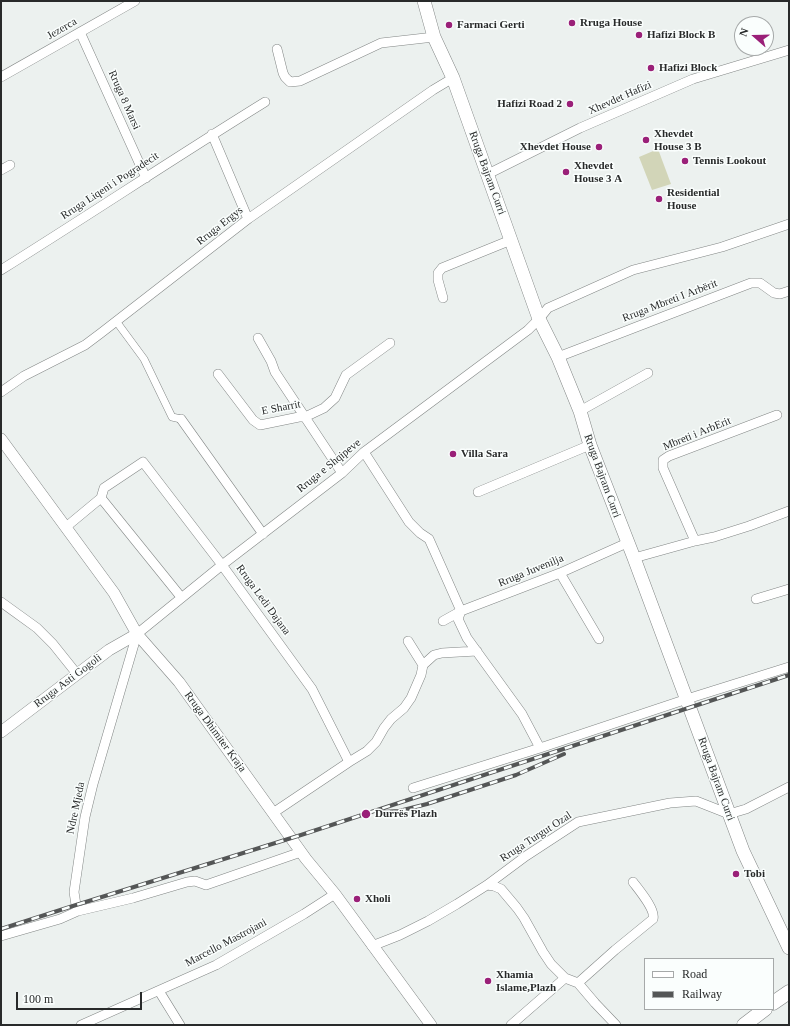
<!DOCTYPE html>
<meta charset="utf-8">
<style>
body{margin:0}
#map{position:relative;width:790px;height:1026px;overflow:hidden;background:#ecf1ef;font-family:Georgia,serif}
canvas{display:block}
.frame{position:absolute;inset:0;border:2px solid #282a2a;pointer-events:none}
.legend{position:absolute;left:644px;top:958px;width:130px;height:52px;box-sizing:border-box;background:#fafefd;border:1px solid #a6a9a9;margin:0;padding:5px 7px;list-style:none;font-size:12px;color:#282a2a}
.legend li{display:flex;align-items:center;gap:8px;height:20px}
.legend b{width:20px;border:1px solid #a6a9a9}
.north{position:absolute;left:734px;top:16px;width:40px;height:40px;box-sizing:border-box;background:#fafefd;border:1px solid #a6a9a9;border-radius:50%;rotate:290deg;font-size:11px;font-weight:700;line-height:16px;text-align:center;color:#282a2a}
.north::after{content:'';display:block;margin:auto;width:14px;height:18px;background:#9a2078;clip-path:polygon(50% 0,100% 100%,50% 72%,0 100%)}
.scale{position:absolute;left:16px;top:992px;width:126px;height:18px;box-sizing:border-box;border:2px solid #282a2a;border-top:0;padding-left:5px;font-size:12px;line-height:14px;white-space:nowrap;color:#282a2a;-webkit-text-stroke:3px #fafefd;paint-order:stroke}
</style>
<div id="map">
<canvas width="790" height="1026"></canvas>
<div class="frame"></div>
<ul class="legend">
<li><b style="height:5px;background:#fff"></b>Road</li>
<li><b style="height:5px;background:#545656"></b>Railway</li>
</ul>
<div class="north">N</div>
<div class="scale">100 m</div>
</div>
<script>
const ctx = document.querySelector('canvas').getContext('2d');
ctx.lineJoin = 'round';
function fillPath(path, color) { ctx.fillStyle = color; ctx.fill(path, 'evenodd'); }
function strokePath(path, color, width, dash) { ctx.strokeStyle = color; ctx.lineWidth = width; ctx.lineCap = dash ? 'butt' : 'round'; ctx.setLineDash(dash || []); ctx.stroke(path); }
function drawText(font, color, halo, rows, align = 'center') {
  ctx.font = font + ' Georgia,serif'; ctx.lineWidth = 3; ctx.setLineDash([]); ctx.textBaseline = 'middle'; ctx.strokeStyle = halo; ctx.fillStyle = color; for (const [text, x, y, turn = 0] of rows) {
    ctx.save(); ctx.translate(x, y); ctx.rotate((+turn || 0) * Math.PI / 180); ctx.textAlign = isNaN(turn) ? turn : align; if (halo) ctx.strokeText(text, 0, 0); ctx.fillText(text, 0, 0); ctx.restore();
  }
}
fillPath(new Path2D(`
 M658,149L671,184L652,190L639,157Z`), '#d2d5b8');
const pedestrian = new Path2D(`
 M116,321L144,359L172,417L181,419`);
const minor = new Path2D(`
 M80,32L146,178
 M277,49L283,73L285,77L290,82L300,81L381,43L434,37
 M1,77L135,1
 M212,134L248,219
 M1,170L10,165
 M488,174L580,128L693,79L789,50
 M1,270C89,215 176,157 265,102
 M443,298L438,280V273L442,268L511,240
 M258,338L271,361L275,372L342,473
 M558,357L751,283H760L774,293L780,294L789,291
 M218,374L253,420L260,425L299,417H305L324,408L335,398L346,375L390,343
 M1,392L24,376L85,345L101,333L248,219L433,90L453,78
 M580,411L648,373
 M181,419L263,534
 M364,452L409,522L420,533L429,539L461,611L458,619L467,638L522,714L540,748
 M478,492L590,445
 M101,498L181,597
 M66,527L101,498L104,488L143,462L222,565L312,689L349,762
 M695,541L663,468V460L669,456L777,415
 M634,558L695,541L714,537L749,526L789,511
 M560,573L599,639
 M756,599L789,589
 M1,602L37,628L53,644L77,674
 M443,621L461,611L560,573L627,543
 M423,665L434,655L442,653L477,651
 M413,788L540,748L687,699L789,667
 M273,813L349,762L367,751L376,742L384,728L391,719L404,708L411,698L421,675L423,665L408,641
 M487,885L494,886L501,889L517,908L524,918L543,952L551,964L565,978L578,983L595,1003L616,1025
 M78,911L76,905L74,892L85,817L93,784L137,634L222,565L342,473L364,452L528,330L539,319L548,308L633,270L722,247L789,224
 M1,936L60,919L78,911L133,898L187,882L195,881L206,885L301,852
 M372,946L400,935L428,921L457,904L487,885L526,856L578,822L670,803L696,801L729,814L746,809L789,787
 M578,983L615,950L653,919C656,910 639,890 633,882
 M159,991L180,1025
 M81,1025L216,965L304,914L335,894
 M511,1025L565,978`);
const tertiary = new Path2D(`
 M1,439L114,593L137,634L179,682L306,859L335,894L431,1025
 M1,732L109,650L137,634`);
const secondary = new Path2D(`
 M424,1L434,37L453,78L539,319L558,357L580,411L590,445L634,558L743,851L789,948`);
const primary = new Path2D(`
 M773,1003L789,992
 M744,1025L765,1009`);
strokePath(pedestrian, '#828685', 8);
strokePath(minor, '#828685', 10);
strokePath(tertiary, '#828685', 12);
strokePath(secondary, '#828685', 14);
strokePath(primary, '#828685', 15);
strokePath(pedestrian, '#fff', 7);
strokePath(minor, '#fff', 9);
strokePath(tertiary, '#fff', 11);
strokePath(secondary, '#fff', 13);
strokePath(primary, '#fff', 14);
const rail = new Path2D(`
 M382,812L399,811L427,804L516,775L564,754
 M1,929L76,905L301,835L789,675`);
strokePath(rail, '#545656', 4);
strokePath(rail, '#fafefd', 2.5, [8]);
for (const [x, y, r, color] of [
 [572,23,4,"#9a2078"],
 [449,25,4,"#9a2078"],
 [639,35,4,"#9a2078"],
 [651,68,4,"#9a2078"],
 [570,104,4,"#9a2078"],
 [646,140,4,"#9a2078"],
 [599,147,4,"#9a2078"],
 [685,161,4,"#9a2078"],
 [566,172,4,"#9a2078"],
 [659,199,4,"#9a2078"],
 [453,454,4,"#9a2078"],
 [366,814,5,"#9a2078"],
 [736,874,4,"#9a2078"],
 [357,899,4,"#9a2078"],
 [488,981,4,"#9a2078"]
]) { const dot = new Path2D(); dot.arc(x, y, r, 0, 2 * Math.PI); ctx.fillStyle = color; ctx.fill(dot); strokePath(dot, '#fafefd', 1.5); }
drawText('bold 11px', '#282a2a', '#fafefd', [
 ["Rruga House",580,23],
 ["Farmaci Gerti",457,25],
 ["Hafizi Block B",647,35],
 ["Hafizi Block",659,68],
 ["Hafizi Road 2",562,104,"right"],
 ["Xhevdet",654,134],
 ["House 3 B",654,147],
 ["Xhevdet House",591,147,"right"],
 ["Tennis Lookout",693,161],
 ["Xhevdet",574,166],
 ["House 3 A",574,179],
 ["Residential",667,193],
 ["House",667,206],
 ["Villa Sara",461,454],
 ["Durrës Plazh",375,814],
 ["Tobi",744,874],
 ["Xholi",365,899],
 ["Xhamia",496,975],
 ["Islame,Plazh",496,988]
], 'left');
drawText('11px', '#282a2a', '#fafefd', [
 ["Jezerca",62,29,-30],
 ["Xhevdet Hafizi",620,98,-24],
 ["Rruga 8 Marsi",124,100,66],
 ["Rruga Bajram Curri",487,173,70],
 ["Rruga Liqeni i Pogradecit",110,186,-33],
 ["Rruga Ergys",220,226,-38],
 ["Rruga Mbreti I Arbërit",670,301,-21],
 ["E Sharrit",281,408,-11],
 ["Mbreti i ArbErit",697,434,-22],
 ["Rruga e Shqipeve",329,466,-39],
 ["Rruga Bajram Curri",602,476,70],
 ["Rruga Juvenilja",531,571,-22],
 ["Rruga Ledi Dajana",263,600,54],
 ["Rruga Asti Gogoli",68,681,-37],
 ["Rruga Dhimiter Kraja",215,732,54],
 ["Rruga Bajram Curri",716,779,70],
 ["Ndre Mjeda",76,808,-78],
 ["Rruga Turgut Ozal",536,837,-33],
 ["Marcello Mastrojani",226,943,-28]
]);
</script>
